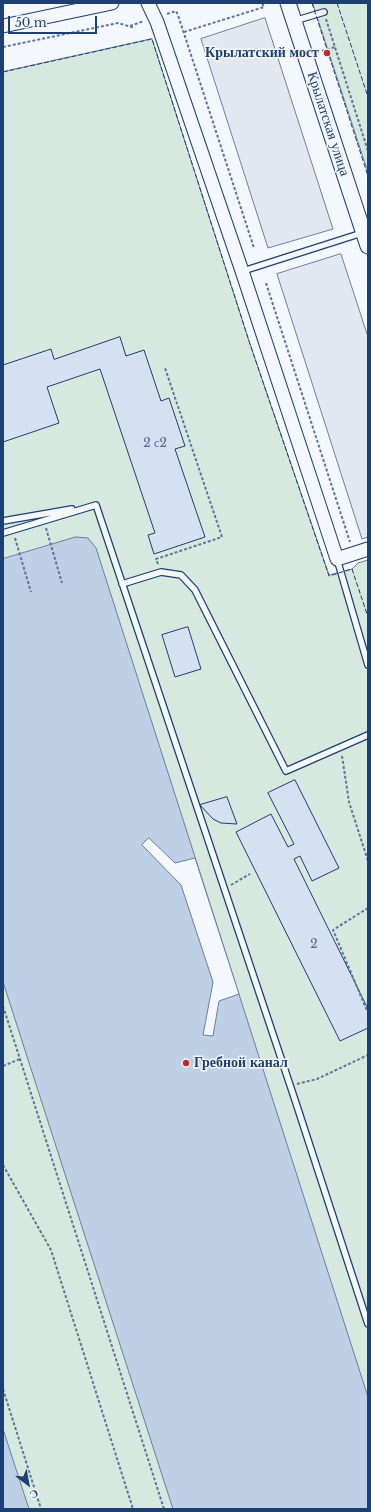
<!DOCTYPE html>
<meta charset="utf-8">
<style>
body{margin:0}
#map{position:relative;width:371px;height:1512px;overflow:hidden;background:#f4f7fb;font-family:"Libre Baskerville",serif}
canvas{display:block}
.frame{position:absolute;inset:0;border:4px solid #1d3f73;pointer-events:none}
.north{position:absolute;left:8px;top:1464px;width:40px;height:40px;-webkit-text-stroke:3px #f4f7fb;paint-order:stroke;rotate:148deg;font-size:11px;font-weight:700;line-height:16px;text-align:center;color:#1d3f73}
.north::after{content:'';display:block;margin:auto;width:14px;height:18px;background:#1d3f73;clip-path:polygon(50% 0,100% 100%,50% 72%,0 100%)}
.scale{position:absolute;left:8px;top:16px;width:89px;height:18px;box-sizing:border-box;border:2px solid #1d3f73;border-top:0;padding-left:5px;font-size:12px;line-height:14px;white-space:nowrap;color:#1d3f73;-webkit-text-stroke:3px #f4f7fb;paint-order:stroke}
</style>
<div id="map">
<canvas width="371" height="1512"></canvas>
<div class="frame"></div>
<div class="north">С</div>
<div class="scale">50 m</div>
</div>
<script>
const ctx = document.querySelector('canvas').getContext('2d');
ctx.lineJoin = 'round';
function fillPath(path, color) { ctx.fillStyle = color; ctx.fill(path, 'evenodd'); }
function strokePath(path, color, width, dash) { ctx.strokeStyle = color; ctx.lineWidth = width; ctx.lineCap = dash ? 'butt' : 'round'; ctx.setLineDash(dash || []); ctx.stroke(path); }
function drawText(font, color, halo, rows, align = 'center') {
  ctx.font = font + ' "Libre Baskerville",serif'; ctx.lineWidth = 3; ctx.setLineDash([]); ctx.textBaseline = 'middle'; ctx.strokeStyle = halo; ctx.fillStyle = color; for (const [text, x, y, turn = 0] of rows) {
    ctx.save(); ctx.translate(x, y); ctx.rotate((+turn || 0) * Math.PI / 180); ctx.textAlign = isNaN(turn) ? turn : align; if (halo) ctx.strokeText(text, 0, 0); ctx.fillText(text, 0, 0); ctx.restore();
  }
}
const green = new Path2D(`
 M313,3H368V172Z
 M152,39L249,341L329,575L352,569L358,563L368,560V1509H3V72Z`);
fillPath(green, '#d7e8df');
strokePath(green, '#687fa3', 1);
const parking = new Path2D(`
 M265,18L333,229L268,248L201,39Z
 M341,254L368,337V537L362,539L277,274Z`);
fillPath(parking, '#e3e8f0');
strokePath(parking, '#687fa3', 1);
const water = new Path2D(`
 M76,537L88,538L96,548L368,1397V1509H173L3,982V559Z
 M3,1429L29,1509H3Z`);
fillPath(water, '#bed0e5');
strokePath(water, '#687fa3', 1);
const pier = new Path2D(`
 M149,838L175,863L195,858L239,994L219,1001L213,1036L203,1035L213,982L181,885L142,845Z`);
fillPath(pier, '#f4f7fb');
strokePath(pier, '#687fa3', 1);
const building = new Path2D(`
 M120,337L126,356L144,350L161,401L169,398L185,446L175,449L205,537L154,554L148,535L155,533L100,369L47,387L59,423L3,442V365L51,349L54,359Z
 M188,627L201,669L175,677L162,635Z
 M295,780L339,868L312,881L300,856L294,859L368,1009V1028L340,1041L236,832L271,814L288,847L294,844L268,793Z
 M227,797L237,824L221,823L213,819L200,805Z`);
fillPath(building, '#d5e0f0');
strokePath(building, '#1d3f73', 1);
const service = new Path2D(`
 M294,21L324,12
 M243,271L362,233
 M96,505L295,1100L368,1324
 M3,521L72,509
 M3,533L96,505
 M337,559L368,665
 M122,584L161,572L181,575L195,590L286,771L368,735`);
const tertiary = new Path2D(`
 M148,3L157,22L242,271L337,559L368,549
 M3,26L112,3`);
const secondary = new Path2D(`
 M288,3L368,246`);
strokePath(service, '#1d3f73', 8);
strokePath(tertiary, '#1d3f73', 15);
strokePath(secondary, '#1d3f73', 17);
strokePath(new Path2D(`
 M167,14L176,11L178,15L254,248
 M326,19L368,151
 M130,26L144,21
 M184,32L264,7L262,3
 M3,47L118,23L135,28
 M322,51L335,47
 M266,283L350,542
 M46,528L62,583
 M15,538L31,592
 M158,564L156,559L222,537L165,368
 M342,756L349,802L368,861
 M231,885L250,874
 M368,908L333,930L368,1013
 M3,1006L164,1509
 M3,1066L20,1059
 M297,1084L317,1079L368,1055
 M3,1165L51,1250L133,1509
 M3,1389L41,1509`), '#5e769c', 2, [3, 2]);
strokePath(service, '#f4f7fb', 5.5);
strokePath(tertiary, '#f4f7fb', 13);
strokePath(secondary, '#f4f7fb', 15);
strokePath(new Path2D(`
 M312,3L368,176
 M337,3L368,97
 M3,72L152,39L249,341L329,576L352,569L368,617`), '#1d3f73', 1, [5, 2]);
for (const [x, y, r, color] of [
 [327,53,4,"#c62828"],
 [186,1063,4,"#c62828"]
]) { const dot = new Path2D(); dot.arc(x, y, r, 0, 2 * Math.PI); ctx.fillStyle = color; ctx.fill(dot); strokePath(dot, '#f4f7fb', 1.5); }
drawText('12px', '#4b6792', null, [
 ["2 с2",155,444],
 ["2",314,945]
]);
drawText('bold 14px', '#1d3f73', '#f4f7fb', [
 ["Крылатский мост",319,53],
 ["Гребной канал",194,1063,"left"]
], 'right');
drawText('14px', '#1d3f73', '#f4f7fb', [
 ["Крылатская улица",328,124,72]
]);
</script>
